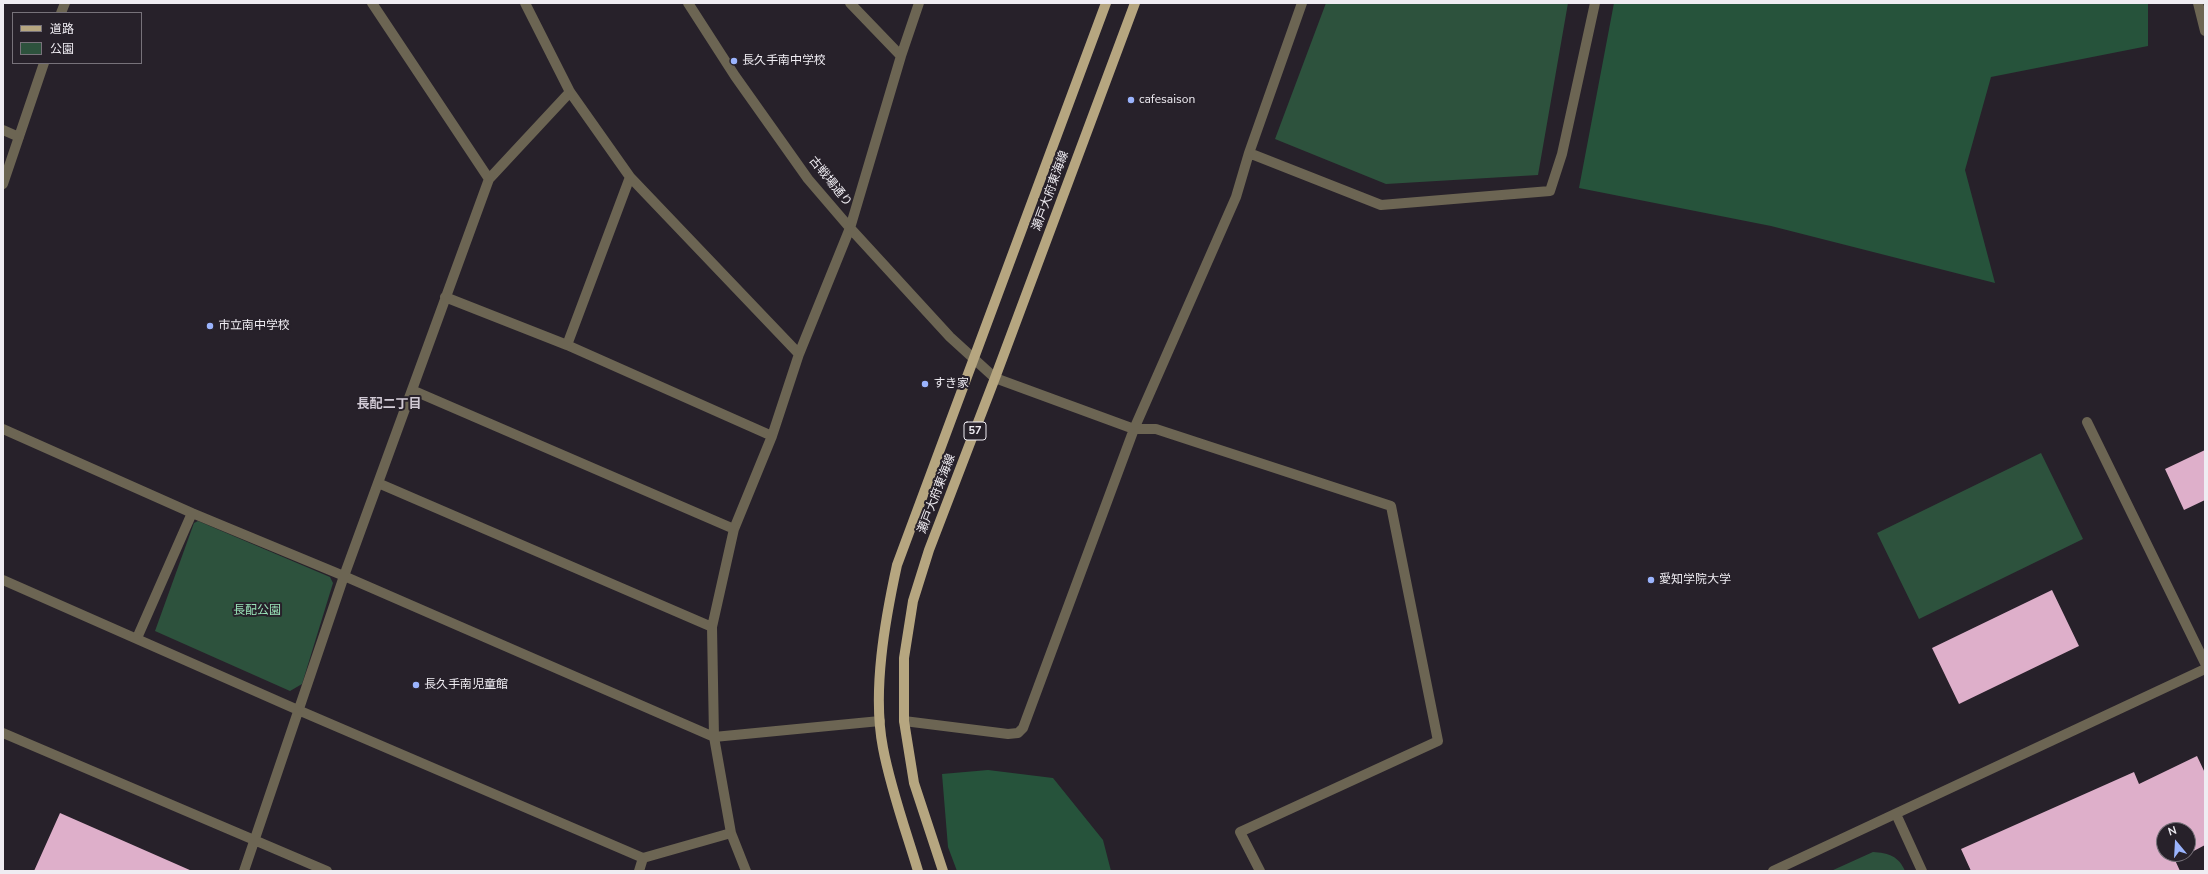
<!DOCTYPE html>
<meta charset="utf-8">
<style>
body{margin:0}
#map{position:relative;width:2208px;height:874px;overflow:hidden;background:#27212a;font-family:"Nunito Sans","Noto Sans JP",sans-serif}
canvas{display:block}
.frame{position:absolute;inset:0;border:4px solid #efecf2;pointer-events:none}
.legend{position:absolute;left:12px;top:12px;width:130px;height:52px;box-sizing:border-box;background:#27212a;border:1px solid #77727a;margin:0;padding:5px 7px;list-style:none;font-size:12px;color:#efecf2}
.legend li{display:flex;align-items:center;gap:8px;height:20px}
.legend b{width:20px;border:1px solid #77727a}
.north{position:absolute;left:2156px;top:822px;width:40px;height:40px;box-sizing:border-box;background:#27212a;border:1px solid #77727a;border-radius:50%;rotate:342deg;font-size:11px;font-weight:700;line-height:16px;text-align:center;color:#efecf2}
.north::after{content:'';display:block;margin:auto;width:14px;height:18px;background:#9bb4fd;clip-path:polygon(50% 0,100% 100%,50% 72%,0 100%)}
</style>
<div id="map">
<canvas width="2208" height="874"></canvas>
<div class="frame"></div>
<ul class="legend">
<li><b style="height:5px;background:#b6a680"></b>道路</li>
<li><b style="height:11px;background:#2d523d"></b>公園</li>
</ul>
<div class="north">N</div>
</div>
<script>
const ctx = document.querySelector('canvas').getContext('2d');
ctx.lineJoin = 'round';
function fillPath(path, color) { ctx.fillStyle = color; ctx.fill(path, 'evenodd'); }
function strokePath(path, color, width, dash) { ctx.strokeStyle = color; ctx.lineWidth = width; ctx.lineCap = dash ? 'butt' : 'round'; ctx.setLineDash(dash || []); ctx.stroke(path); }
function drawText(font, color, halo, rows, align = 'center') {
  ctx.font = font + ' "Nunito Sans","Noto Sans JP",sans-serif'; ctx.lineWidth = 4; ctx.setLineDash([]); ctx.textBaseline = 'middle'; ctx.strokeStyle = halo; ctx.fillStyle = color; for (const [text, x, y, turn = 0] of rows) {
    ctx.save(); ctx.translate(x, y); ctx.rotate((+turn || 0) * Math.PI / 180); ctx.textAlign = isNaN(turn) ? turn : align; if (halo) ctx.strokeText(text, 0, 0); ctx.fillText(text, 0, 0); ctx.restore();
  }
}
fillPath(new Path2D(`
 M1326,3H1568L1538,175L1386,184L1275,139Z
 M2041,453L2083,539L1919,619L1877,533Z
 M198,521L330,577L333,583L302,684L290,691L155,631L194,523Z
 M1873,852C1888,853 1899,856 1905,871H1831Z`), '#2d523d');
fillPath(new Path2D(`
 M1614,3H2148V46L1991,77L1965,170L1995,283L1771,226L1579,188Z
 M988,770L1053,778L1103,840L1111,871H957L948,847L942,774Z`), '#26533b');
fillPath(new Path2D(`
 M2205,450V500L2184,510L2165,469Z
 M2052,590L2079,646L1959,704L1932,648Z
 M2197,756L2205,773V845L2188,854V830H2164V854H2187L2175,860L2180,871H1971L1961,849L2134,772L2139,784Z
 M60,813L192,871H34Z`), '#deafca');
strokePath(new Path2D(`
 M372,3L489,179
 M525,3L570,92L630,177L799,354
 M688,3L735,76L808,179L850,228L950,337L995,378L1134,429H1156L1391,506L1438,741L1240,832L1260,871
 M850,3L901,56
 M2198,3L2205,31
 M61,13L65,3
 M3,130L19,137
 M1249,153L1381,205L1550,191L1562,154L1595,3
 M3,184L44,63
 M445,297L567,345L772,436
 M567,345L630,177
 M412,390L734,529
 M2087,422L2205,663
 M3,429L192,513L344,576L714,737L880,721
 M378,483L712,627
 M3,580L298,710L643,858L731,833
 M137,638L192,513
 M904,721L1008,734L1018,733L1023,728L1134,429L1236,197L1249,153L1302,3
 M3,733L327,871
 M1896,814L1922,871
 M244,871L344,576L489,179L570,92
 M639,871L643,858
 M746,871L731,833L714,737L712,627L734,529L772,436L799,354L850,228L901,56L919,3
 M1773,871L2205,669`), '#6c6553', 10);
strokePath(new Path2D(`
 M918,871C906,831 891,790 883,748C872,692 885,620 897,565L1106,3
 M943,871L914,783L904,721V658L913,601L929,550L995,378L1135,3`), '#b6a680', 10);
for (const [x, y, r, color] of [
 [734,61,4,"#9bb4fd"],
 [1131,100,4,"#9bb4fd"],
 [210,326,4,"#9bb4fd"],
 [925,384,4,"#9bb4fd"],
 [1651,580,4,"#9bb4fd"],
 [416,685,4,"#9bb4fd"]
]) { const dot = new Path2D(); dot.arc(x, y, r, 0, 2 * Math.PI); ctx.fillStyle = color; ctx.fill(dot); strokePath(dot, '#27212a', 1.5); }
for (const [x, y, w] of [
 [975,431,22]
]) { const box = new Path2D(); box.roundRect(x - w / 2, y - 9, w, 18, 3); ctx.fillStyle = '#27212a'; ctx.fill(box); strokePath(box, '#efecf2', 1); }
drawText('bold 11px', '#efecf2', null, [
 ["57",975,431]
]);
drawText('12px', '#efecf2', '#27212a', [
 ["長久手南中学校",742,61],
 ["cafesaison",1139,100],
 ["市立南中学校",218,326],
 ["すき家",933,384],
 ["愛知学院大学",1659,580],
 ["長久手南児童館",424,685]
], 'left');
drawText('12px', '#efecf2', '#27212a', [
 ["古戦場通り",830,182,51],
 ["瀬戸大府東海線",1051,191,-70],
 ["瀬戸大府東海線",937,494,-69]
]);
drawText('12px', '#9ae4b9', '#27212a', [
 ["長配公園",257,611]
]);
drawText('bold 13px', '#d2cbd6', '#27212a', [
 ["長配二丁目",389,405]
]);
</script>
